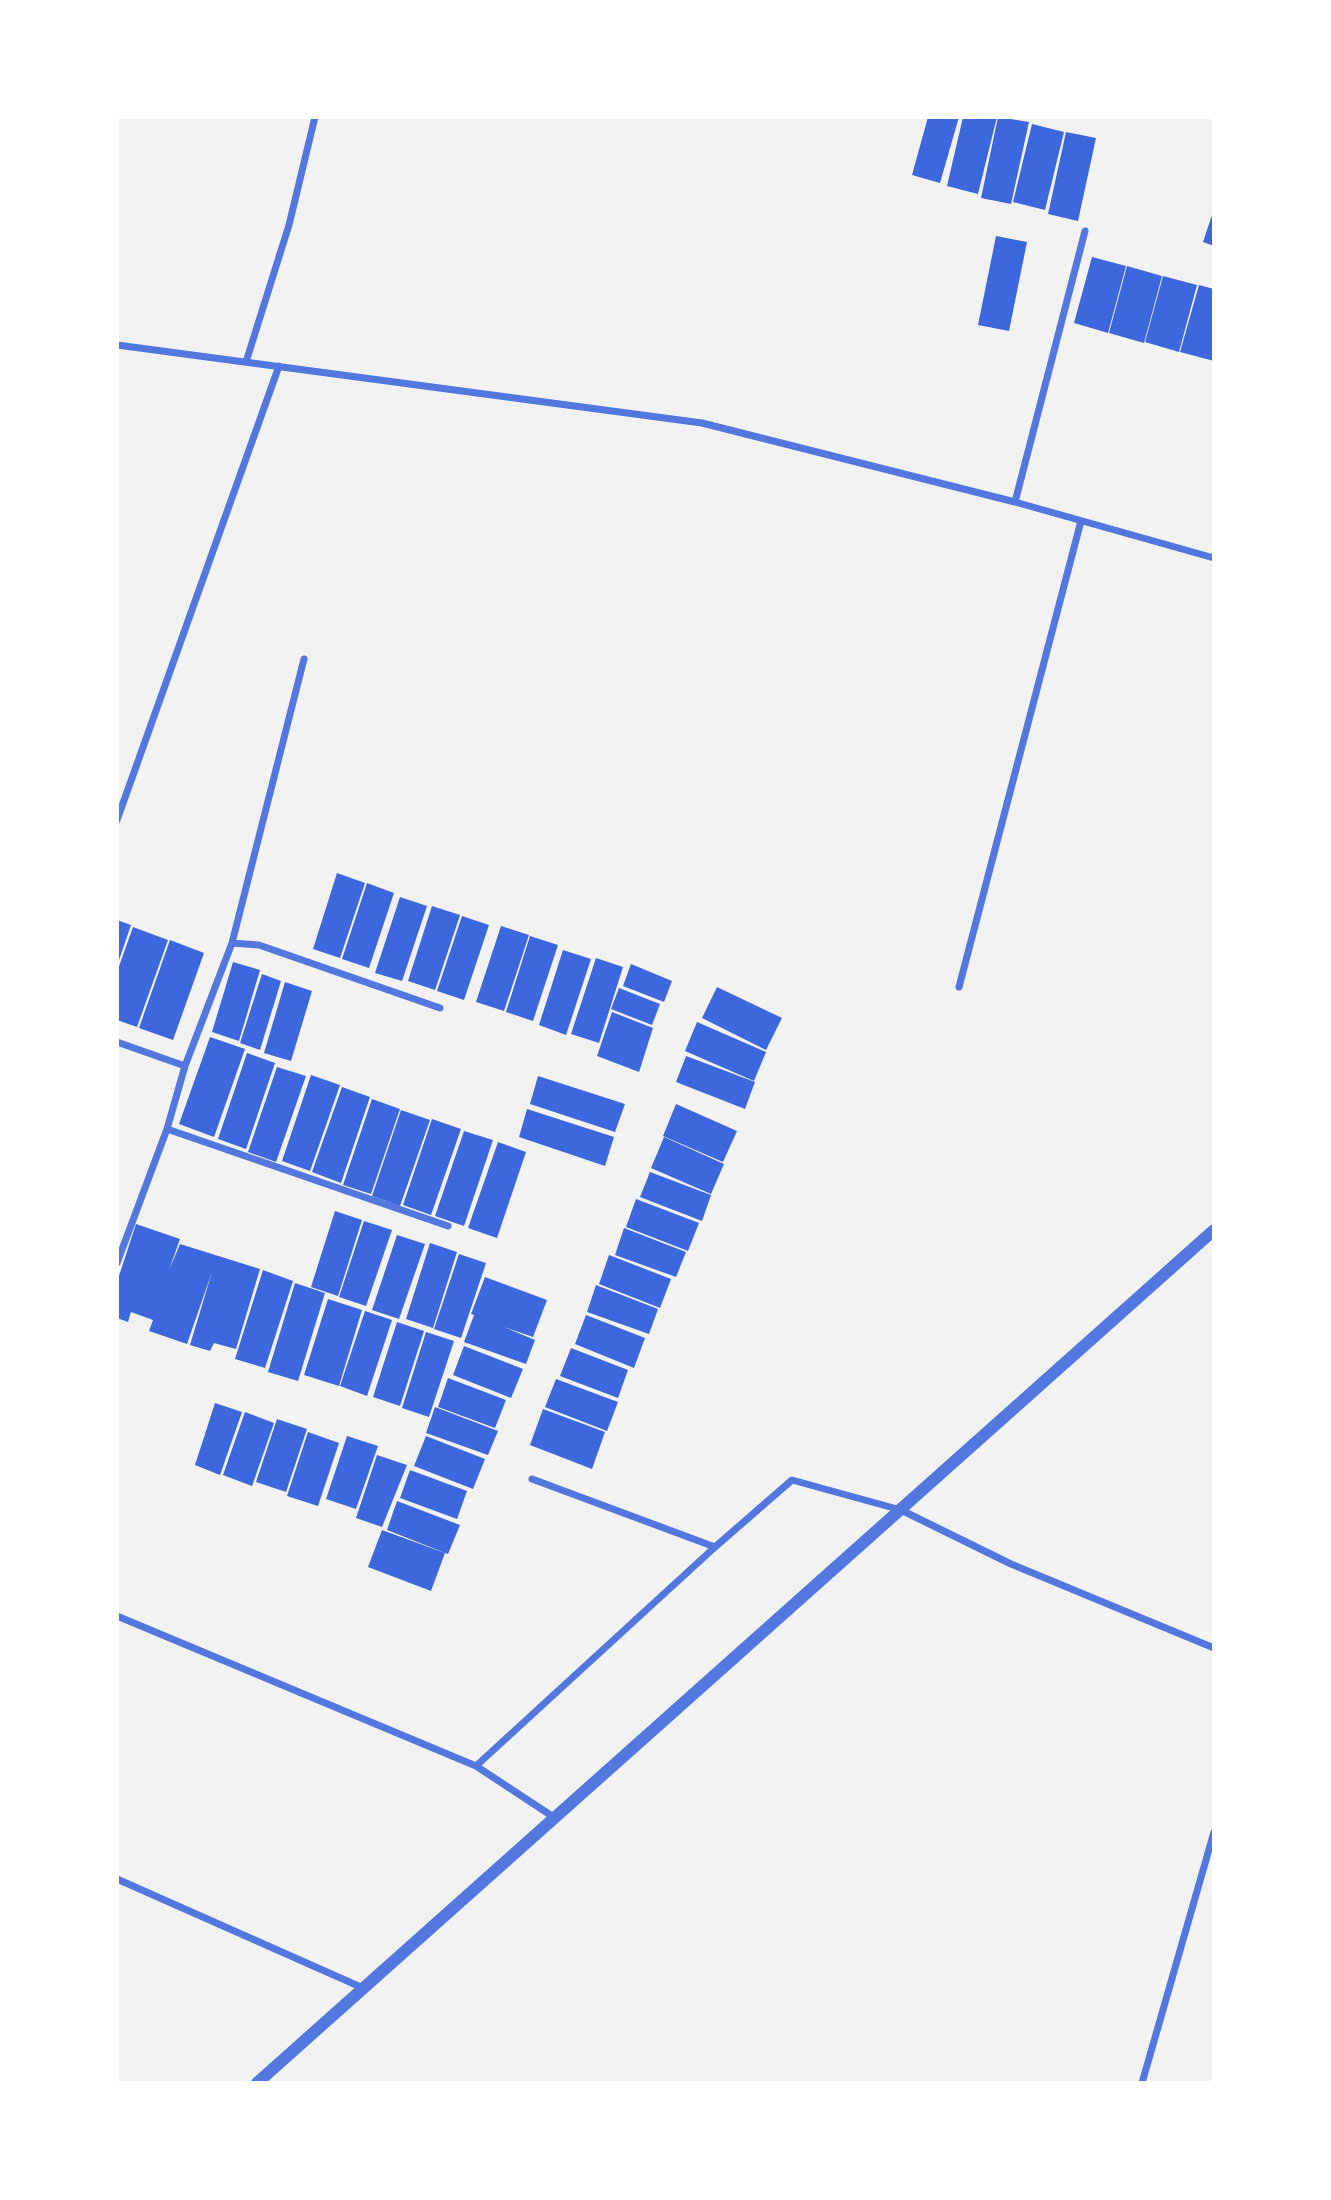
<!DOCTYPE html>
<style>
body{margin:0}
#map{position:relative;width:1331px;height:2200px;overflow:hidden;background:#f2f2f2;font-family:Rubik,sans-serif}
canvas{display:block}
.frame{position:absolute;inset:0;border:119px solid #fff;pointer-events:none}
</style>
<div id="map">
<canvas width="1331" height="2200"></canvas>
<div class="frame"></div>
</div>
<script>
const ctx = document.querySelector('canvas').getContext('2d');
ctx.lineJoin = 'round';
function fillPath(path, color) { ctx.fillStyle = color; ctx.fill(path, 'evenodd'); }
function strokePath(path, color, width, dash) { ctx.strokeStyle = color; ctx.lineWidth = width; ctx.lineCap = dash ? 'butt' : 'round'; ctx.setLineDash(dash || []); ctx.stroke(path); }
fillPath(new Path2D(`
 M928,117H959L940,183L912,175Z
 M963,117H997L978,194L947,186Z
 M998,117L1029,122L1011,204L981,198Z
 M1032,124L1064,132L1045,210L1013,202Z
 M1066,132L1096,138L1078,221L1048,214Z
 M1214,209V246L1203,242Z
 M996,236L1027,242L1009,331L978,325Z
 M1092,257L1126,266L1108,333L1074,323Z
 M1127,266L1162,276L1144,343L1109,333Z
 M1163,276L1197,285L1179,352L1145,342Z
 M1199,285L1214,289V361L1180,352Z
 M337,873L365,883L340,958L313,949Z
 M367,883L394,893L369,968L342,959Z
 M400,897L427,906L402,981L375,973Z
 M432,906L460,915L435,990L408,981Z
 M462,916L489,925L464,1000L437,991Z
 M117,920L131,925L118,963H117Z
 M501,926L529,935L504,1011L476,1002Z
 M133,927L168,940L137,1027L117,1020V972Z
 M530,936L558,945L533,1021L506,1012Z
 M170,940L204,953L173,1040L139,1028Z
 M563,950L591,959L566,1035L539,1025Z
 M596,958L623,967L599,1043L571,1034Z
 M233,962L260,970L239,1041L212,1032Z
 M631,964L672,981L664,1002L623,986Z
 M262,974L281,981L260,1050L240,1043Z
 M285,982L312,991L291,1061L264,1053Z
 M717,987L782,1018L766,1050L702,1018Z
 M619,988L660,1004L652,1025L611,1009Z
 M612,1012L653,1028L639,1072L597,1056Z
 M697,1022L766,1052L754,1081L685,1051Z
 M210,1037L245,1049L214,1137L179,1124Z
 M247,1053L275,1063L246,1149L218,1139Z
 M686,1056L755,1082L745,1109L676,1082Z
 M277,1067L306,1076L276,1162L248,1152Z
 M311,1075L340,1085L310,1171L282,1161Z
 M538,1076L625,1104L615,1132L530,1104Z
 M342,1087L370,1097L341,1183L312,1172Z
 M372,1099L400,1109L371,1194L343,1185Z
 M676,1104L737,1131L723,1162L663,1136Z
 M527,1109L614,1137L605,1166L519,1137Z
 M401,1110L430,1120L400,1206L372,1196Z
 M432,1119L461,1129L431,1215L403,1205Z
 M464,1131L493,1140L464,1226L435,1216Z
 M664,1137L724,1164L711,1194L651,1168Z
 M498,1142L526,1152L497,1238L468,1228Z
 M650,1172L711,1195L702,1221L640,1197Z
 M636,1199L699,1223L688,1251L626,1227Z
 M335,1211L362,1220L338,1296L311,1287Z
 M364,1221L392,1230L366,1306L339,1297Z
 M136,1224L180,1239L169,1270L180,1244L260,1269L236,1349L214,1343L210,1351L190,1345L212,1272L187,1344L149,1331L153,1320L131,1312L128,1322L117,1318V1282Z
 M624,1228L686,1252L676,1277L615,1255Z
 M397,1235L425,1244L399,1319L372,1310Z
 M430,1243L457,1252L433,1328L406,1319Z
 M459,1254L486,1263L461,1338L434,1329Z
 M609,1255L671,1279L660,1308L599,1284Z
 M263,1270L293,1281L265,1368L235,1359Z
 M485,1277L547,1300L533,1337L504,1327L535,1340L526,1364L464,1342L474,1315L471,1314Z
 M295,1283L325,1293L298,1381L268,1372Z
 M596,1285L658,1309L649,1334L587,1312Z
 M328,1299L362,1310L339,1386L304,1375Z
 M365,1311L392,1320L367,1396L340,1386Z
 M586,1315L645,1338L634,1368L575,1344Z
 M397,1322L424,1331L400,1406L373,1397Z
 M426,1332L454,1341L429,1417L402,1408Z
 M464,1346L523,1369L511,1398L453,1375Z
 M571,1348L628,1370L618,1398L560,1376Z
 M448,1378L506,1400L495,1428L438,1407Z
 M556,1379L618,1402L607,1431L545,1407Z
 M215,1403L242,1412L220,1475L195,1465Z
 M435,1407L498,1431L488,1455L426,1433Z
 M543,1409L605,1432L592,1469L530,1445Z
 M245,1412L274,1423L252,1486L223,1475Z
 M277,1419L307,1429L286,1492L256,1482Z
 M308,1432L339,1443L318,1506L287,1496Z
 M347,1436L378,1446L356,1509L326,1499Z
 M426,1436L485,1459L473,1489L414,1466Z
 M377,1455L407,1465L382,1527L356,1518Z
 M410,1470L467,1491L457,1519L400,1498Z
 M397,1501L460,1525L448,1554L387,1530Z
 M382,1530L445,1553L431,1591L368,1567Z`), '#3d67dc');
strokePath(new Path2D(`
 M117,345L702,423L1015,502L1214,558
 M246,362L289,225L315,117
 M1015,502L1085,231
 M117,820L279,366
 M232,943L259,945L440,1008
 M959,987L1081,521
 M117,1042L185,1066
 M167,1129L448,1226
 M117,1263L167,1129L185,1066L232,943L304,659
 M532,1479L715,1547
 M117,1616L476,1766L715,1547L792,1480L901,1510L1011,1564L1214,1648
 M476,1766L555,1818
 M117,1879L363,1988
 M1142,2083L1214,1832`), '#5277de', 7);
strokePath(new Path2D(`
 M257,2083L1214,1230`), '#5277de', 12);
</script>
